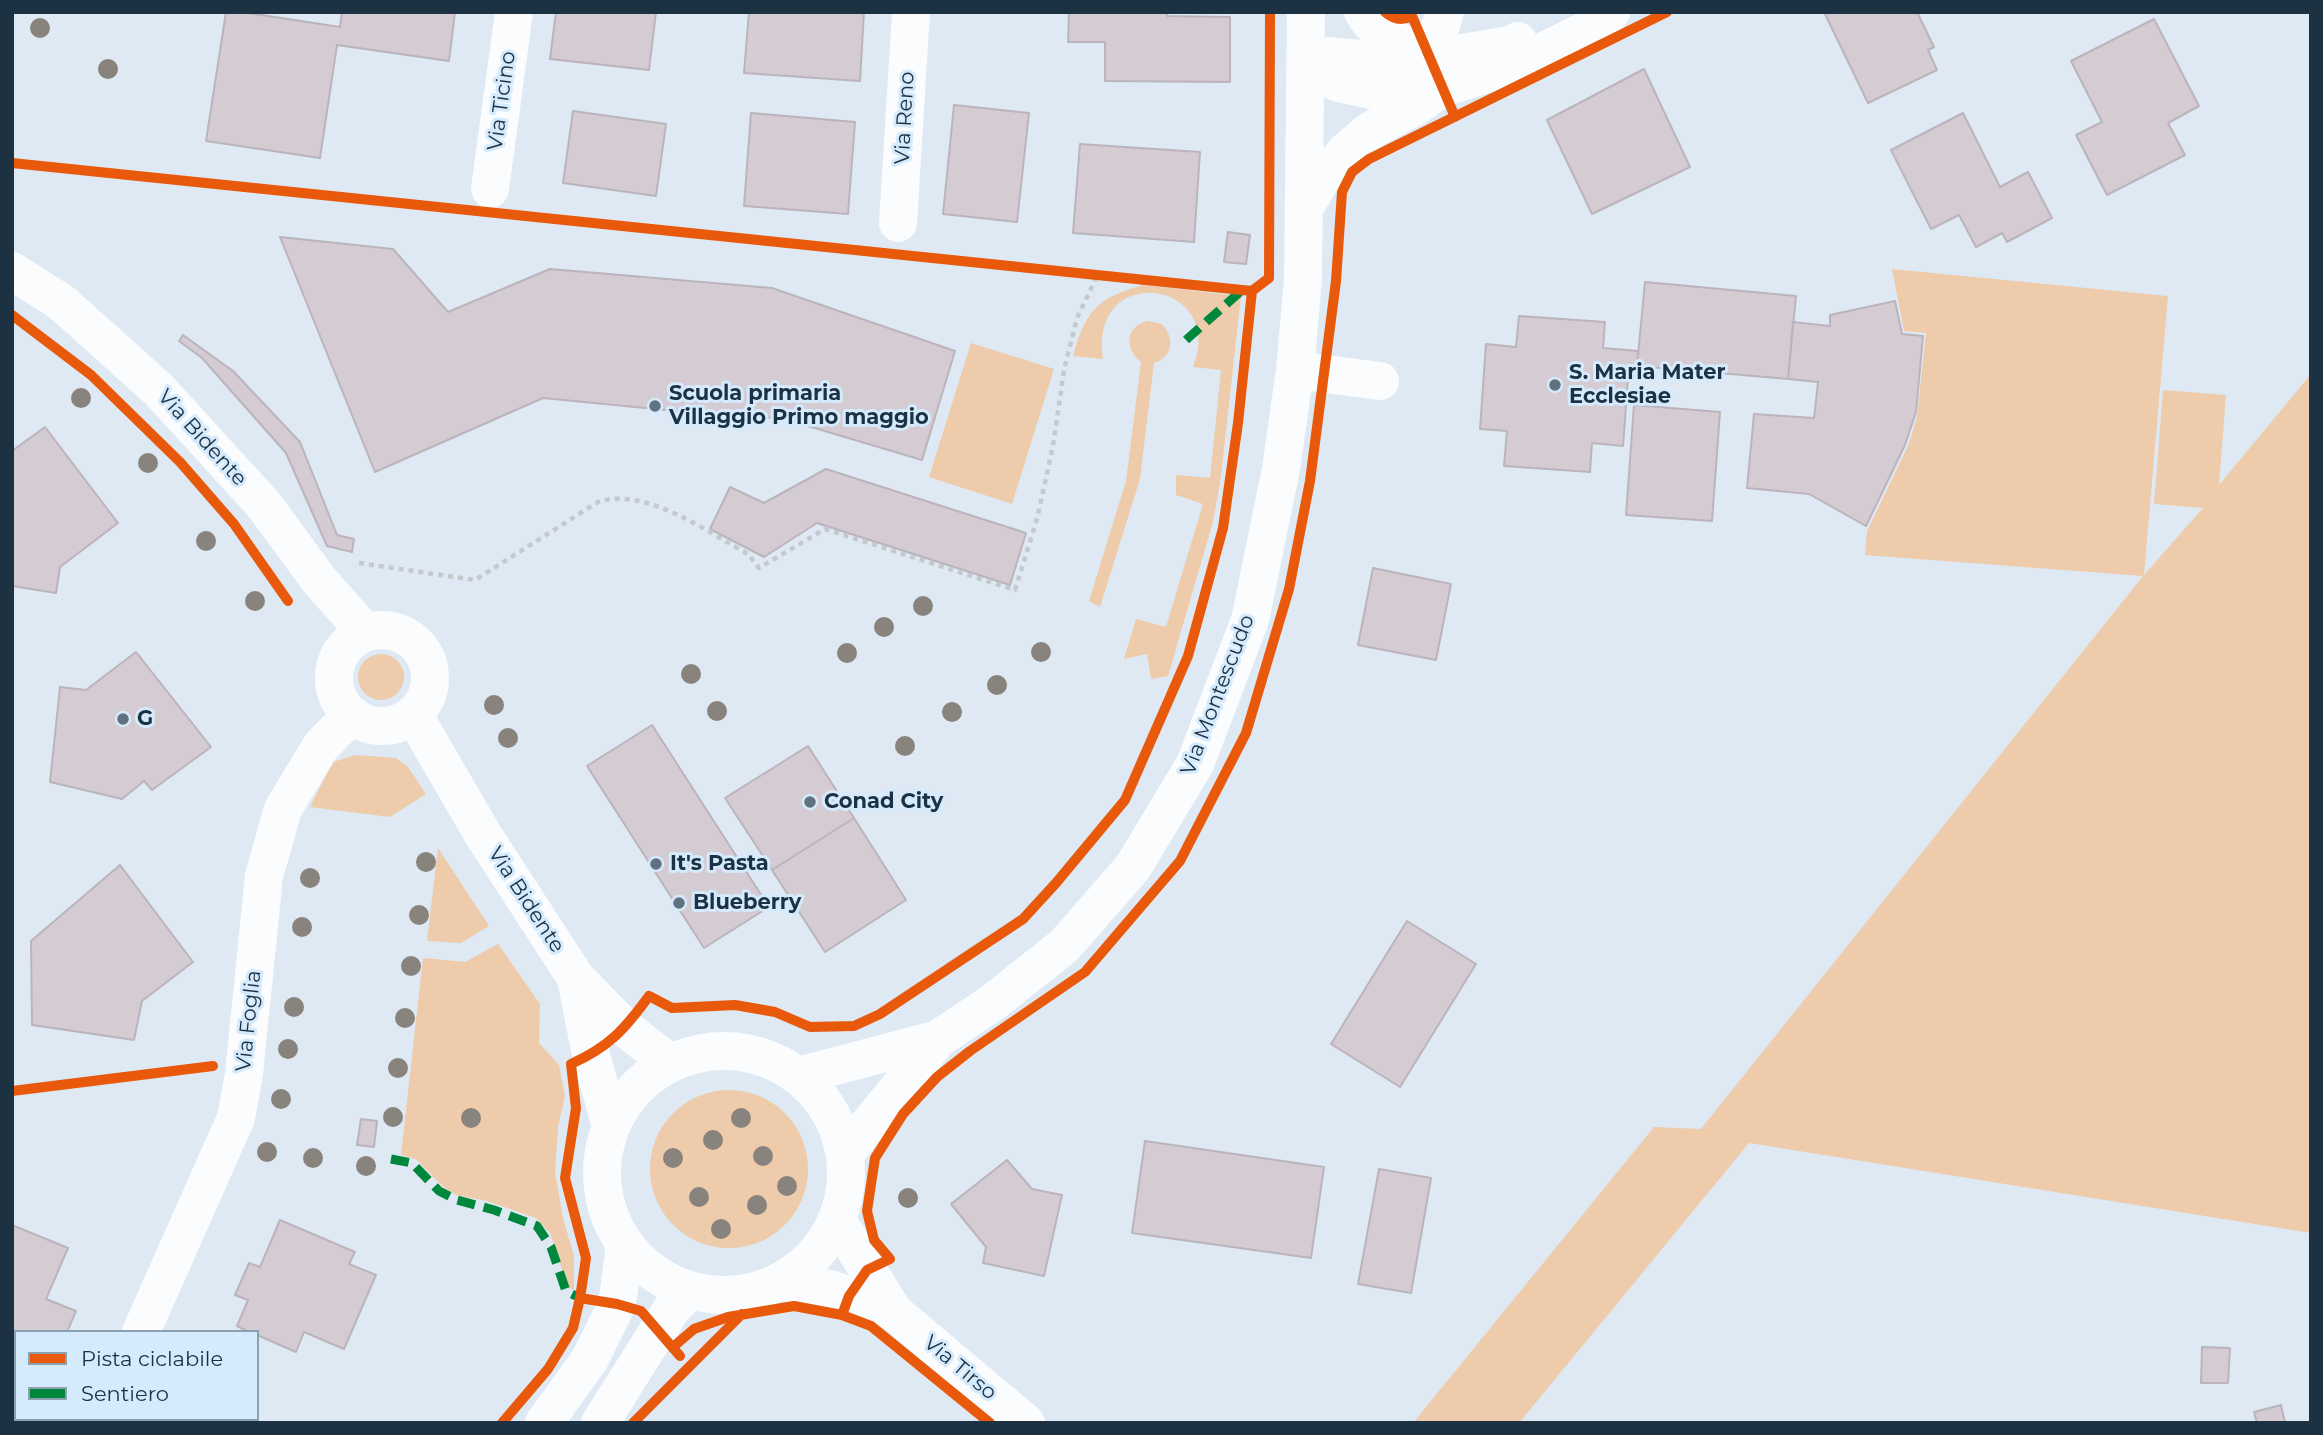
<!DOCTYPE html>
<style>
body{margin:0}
#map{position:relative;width:2323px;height:1435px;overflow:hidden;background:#dee9f3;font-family:Montserrat,sans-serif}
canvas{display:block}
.frame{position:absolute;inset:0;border:14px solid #1c3141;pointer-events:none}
.legend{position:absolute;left:14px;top:1330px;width:245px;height:91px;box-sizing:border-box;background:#d5eafc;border:2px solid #8ba0b1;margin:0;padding:9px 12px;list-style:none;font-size:21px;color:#1c3141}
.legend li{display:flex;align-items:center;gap:14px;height:35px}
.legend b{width:35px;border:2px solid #8ba0b1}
</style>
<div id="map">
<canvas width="2323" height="1435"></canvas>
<div class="frame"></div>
<ul class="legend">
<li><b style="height:9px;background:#e8590c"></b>Pista ciclabile</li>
<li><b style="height:9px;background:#00873e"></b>Sentiero</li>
</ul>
</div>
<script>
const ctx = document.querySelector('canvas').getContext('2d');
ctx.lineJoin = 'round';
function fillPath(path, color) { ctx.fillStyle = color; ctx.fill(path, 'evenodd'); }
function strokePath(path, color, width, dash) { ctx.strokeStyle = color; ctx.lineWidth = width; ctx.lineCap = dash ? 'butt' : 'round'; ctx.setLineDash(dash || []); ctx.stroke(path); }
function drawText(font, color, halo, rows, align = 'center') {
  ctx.font = font + ' Montserrat,sans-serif'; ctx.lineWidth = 6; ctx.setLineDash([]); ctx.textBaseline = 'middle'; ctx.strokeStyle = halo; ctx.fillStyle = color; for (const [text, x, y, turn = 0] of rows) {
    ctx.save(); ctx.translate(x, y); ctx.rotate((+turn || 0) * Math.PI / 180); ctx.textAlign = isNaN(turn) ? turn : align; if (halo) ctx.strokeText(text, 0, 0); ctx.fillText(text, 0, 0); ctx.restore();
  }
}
fillPath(new Path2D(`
 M1892,269L2168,296L2144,575L2203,508L2154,504L2163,390L2226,395L2219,485L2311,374V1233L1749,1143L1519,1423H1413L1654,1127L1701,1129L2143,576L1865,555L1867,531L1908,446L1917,417L1926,333L1904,331Z
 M1143,285L1241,296L1221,476L1213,522L1168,676L1151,679L1147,654L1124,659L1136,619L1166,627L1203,504L1176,495V475L1210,478L1221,370L1193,367C1228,280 1088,260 1103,359L1073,356C1086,310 1097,298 1143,285Z
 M1149,321L1162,324C1175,338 1173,357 1154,363L1140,479L1100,607L1089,601L1126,481L1141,362C1124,349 1125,325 1149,321Z
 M971,343L1054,369L1012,504L929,477Z
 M358 677a23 23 0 1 1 46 0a23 23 0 1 1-46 0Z
 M355,755L396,758L408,767L426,794L390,817L310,807L333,762Z
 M438,848L489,926L461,943L427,941Z
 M498,944L540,1004L539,1043L559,1065L565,1096L558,1127L555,1171L563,1218L574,1256V1290L568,1287L550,1233L536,1218L487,1201L456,1195L442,1186L416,1159L401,1155L423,958L465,962Z
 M650 1169a79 79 0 1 1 158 0a79 79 0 1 1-158 0Z`), '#eecbaa');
const building = new Path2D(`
 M226,12H242L340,27L342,12H455L449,61L337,45L320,158L206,141Z
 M556,12H656L649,70L550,59Z
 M749,12H864L860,81L744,73Z
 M1069,12H1167V16L1230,17V82L1105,81V42H1068Z
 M1824,12H1917L1934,47L1928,50L1937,70L1868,103Z
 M2154,19L2199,106L2168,123L2185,155L2107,195L2076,135L2102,122L2071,61Z
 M1644,69L1690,167L1592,214L1547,120Z
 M954,105L1029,113L1017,222L943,214Z
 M573,111L666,124L656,196L563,183Z
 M751,113L855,122L848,214L744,206Z
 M1963,113L2000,187L2028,172L2052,218L2007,242L2002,233L1976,247L1959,215L1931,229L1891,150Z
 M1080,144L1200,152L1194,242L1073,233Z
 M1228,232L1250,235L1246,264L1224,262Z
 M280,237L393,249L448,312L550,269L772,288L955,351L922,460L781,418L737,417L543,398L375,472Z
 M1645,282L1796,296L1788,379L1637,366Z
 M1895,301L1902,334L1923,336L1916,412L1905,445L1866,526L1809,494L1747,488L1754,414L1814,418L1818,382L1788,379L1793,322L1830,326V315Z
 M1519,316L1605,322L1603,348L1638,351L1637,366L1629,365L1623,446L1592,443L1590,472L1504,466L1507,431L1480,429L1486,344L1516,347Z
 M183,335L233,371L300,442L337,535L354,539L352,552L327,546L286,453L202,358L179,341Z
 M1634,405L1720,412L1712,521L1626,515Z
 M45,427L118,523L60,567L56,593L12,586V451Z
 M826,469L1026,533L1010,585L817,523L764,557L710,529L730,487L764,503Z
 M1373,568L1451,584L1436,660L1358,645Z
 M136,652L211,747L152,790L144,781L122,799L50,782L60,687L86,690Z
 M652,725L769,907L704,948L587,766Z
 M808,746L854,818L772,870L725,798Z
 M854,818L906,900L825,952L772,870Z
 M120,865L193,962L142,1001L134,1040L32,1025L31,941Z
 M1407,921L1476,964L1400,1087L1331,1044Z
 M361,1119L377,1121L374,1147L357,1145Z
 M1145,1141L1324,1167L1311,1258L1132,1233Z
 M1007,1160L1032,1189L1062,1195L1044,1276L983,1263L986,1247L951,1204Z
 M1379,1169L1431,1178L1411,1293L1358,1284Z
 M280,1220L355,1252L349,1264L376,1275L344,1349L304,1332L296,1352L257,1335V1332H249L237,1326L248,1300L235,1295L249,1263L260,1267Z
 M12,1225L68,1248L46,1299L76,1311L67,1332H16V1351L12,1350Z
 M2202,1347L2230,1348L2228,1383H2201Z
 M2281,1405L2285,1423H2257L2254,1412Z
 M171,1419H242L251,1423H170Z`);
fillPath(building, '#d4cbd3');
strokePath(building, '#bbb4bc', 2);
strokePath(new Path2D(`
 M359,563L475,580L598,502C645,486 707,532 748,554L759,568L825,529L1015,590L1037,519L1053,446L1064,370L1077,318L1098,274`), '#c3c9cd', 4.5, [5, 5]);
strokePath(new Path2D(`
 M1363,12C1377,37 1401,44 1427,50L1441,25L1445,12
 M1307,54L1381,61L1408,59L1427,50L1450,55L1510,45L1518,41
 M1307,69L1339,83L1370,90L1443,88L1517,64L1603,22L1611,12
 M490,189L514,12
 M1304,209L1319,183L1345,152L1371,130L1415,107L1441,89
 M898,223L911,12
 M12,271L61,302L159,390L264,505L319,580L365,632
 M1295,370L1380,381
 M334 678a48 48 0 1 1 96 0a48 48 0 1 1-96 0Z
 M413,714L482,833L576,978L626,1029L670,1063
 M576,978L591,1055L611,1126
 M602 1173a122 122 0 1 1 244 0a122 122 0 1 1-244 0Z
 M798,1076L938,1039
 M845,1154L938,1039L992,1003L1064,946L1133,867L1195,764L1250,620L1281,469L1295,370L1303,279L1306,12
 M837,1220L894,1312L1026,1423
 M781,1282L831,1289L894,1312
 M141,1332L236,1118L244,1074L264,876L283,809L321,746L352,715
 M67,1423L72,1419
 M544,1423L590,1359L617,1304L625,1246
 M600,1423L671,1310L690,1290`), '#fafcfd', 38);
strokePath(new Path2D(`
 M1186,340L1242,290
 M391,1159L412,1163L439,1191L457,1200L494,1210L537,1226L551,1247L566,1291L580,1298`), '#00873e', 9, [18, 9]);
strokePath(new Path2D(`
 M1385,12C1394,20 1402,21 1412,16L1455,117
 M12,163L1252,291
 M1269,278L1270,12
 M12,315L91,375L180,462L234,524L288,601
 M12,1091L213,1066
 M580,1298L617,1304L641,1311L680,1356
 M842,1315L849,1296L867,1270L890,1259L874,1240L867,1211L875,1158L903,1114L937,1077L970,1051L1085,972L1180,861L1246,733L1289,589L1310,481L1336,281L1342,192L1352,172L1369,159L1667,12
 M673,1347L694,1329L728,1317L794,1306L842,1315L871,1326L990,1423
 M502,1423L548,1369L573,1328L580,1298L586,1258L565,1178L576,1108L571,1064C609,1047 625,1029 649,996L672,1008L735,1005L775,1012L810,1027L854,1026L880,1014L1023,919L1056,883L1125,800L1188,656L1223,528L1238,423L1252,291L1269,278
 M633,1423L742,1314`), '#e8590c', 10);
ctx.fillStyle = '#89837e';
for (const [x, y] of [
 [40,28],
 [108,69],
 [81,398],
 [148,463],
 [206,541],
 [255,601],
 [923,606],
 [884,627],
 [1041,652],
 [847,653],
 [691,674],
 [997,685],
 [494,705],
 [717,711],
 [952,712],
 [508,738],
 [905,746],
 [426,862],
 [310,878],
 [419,915],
 [302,927],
 [411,966],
 [294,1007],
 [405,1018],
 [288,1049],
 [398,1068],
 [281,1099],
 [393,1117],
 [471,1118],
 [741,1118],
 [713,1140],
 [267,1152],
 [763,1156],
 [313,1158],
 [673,1158],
 [366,1166],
 [787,1186],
 [699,1197],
 [908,1198],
 [757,1205],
 [721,1229]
]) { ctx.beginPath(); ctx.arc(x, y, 10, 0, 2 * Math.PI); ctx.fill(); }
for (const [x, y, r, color] of [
 [1555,385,7,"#60717f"],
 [655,406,7,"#60717f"],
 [123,719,7,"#60717f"],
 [810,802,7,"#60717f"],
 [656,864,7,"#60717f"],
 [679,903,7,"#60717f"]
]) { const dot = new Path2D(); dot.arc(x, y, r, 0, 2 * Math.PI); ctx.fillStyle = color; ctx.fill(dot); strokePath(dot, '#d5eafc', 2.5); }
drawText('21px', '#1c3141', '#d5eafc', [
 ["Via Ticino",502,101,-82],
 ["Via Reno",905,118,-87],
 ["Via Bidente",202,438,48],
 ["Via Montescudo",1218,695,-69],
 ["Via Bidente",526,900,57],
 ["Via Foglia",249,1021,-84],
 ["Via Tirso",960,1368,40]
]);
drawText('bold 21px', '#1c3141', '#d5eafc', [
 ["S. Maria Mater",1569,373],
 ["Ecclesiae",1569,397],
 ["Scuola primaria",669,394],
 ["Villaggio Primo maggio",669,418],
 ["G",137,719],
 ["Conad City",824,802],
 ["It's Pasta",670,864],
 ["Blueberry",693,903]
], 'left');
</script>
